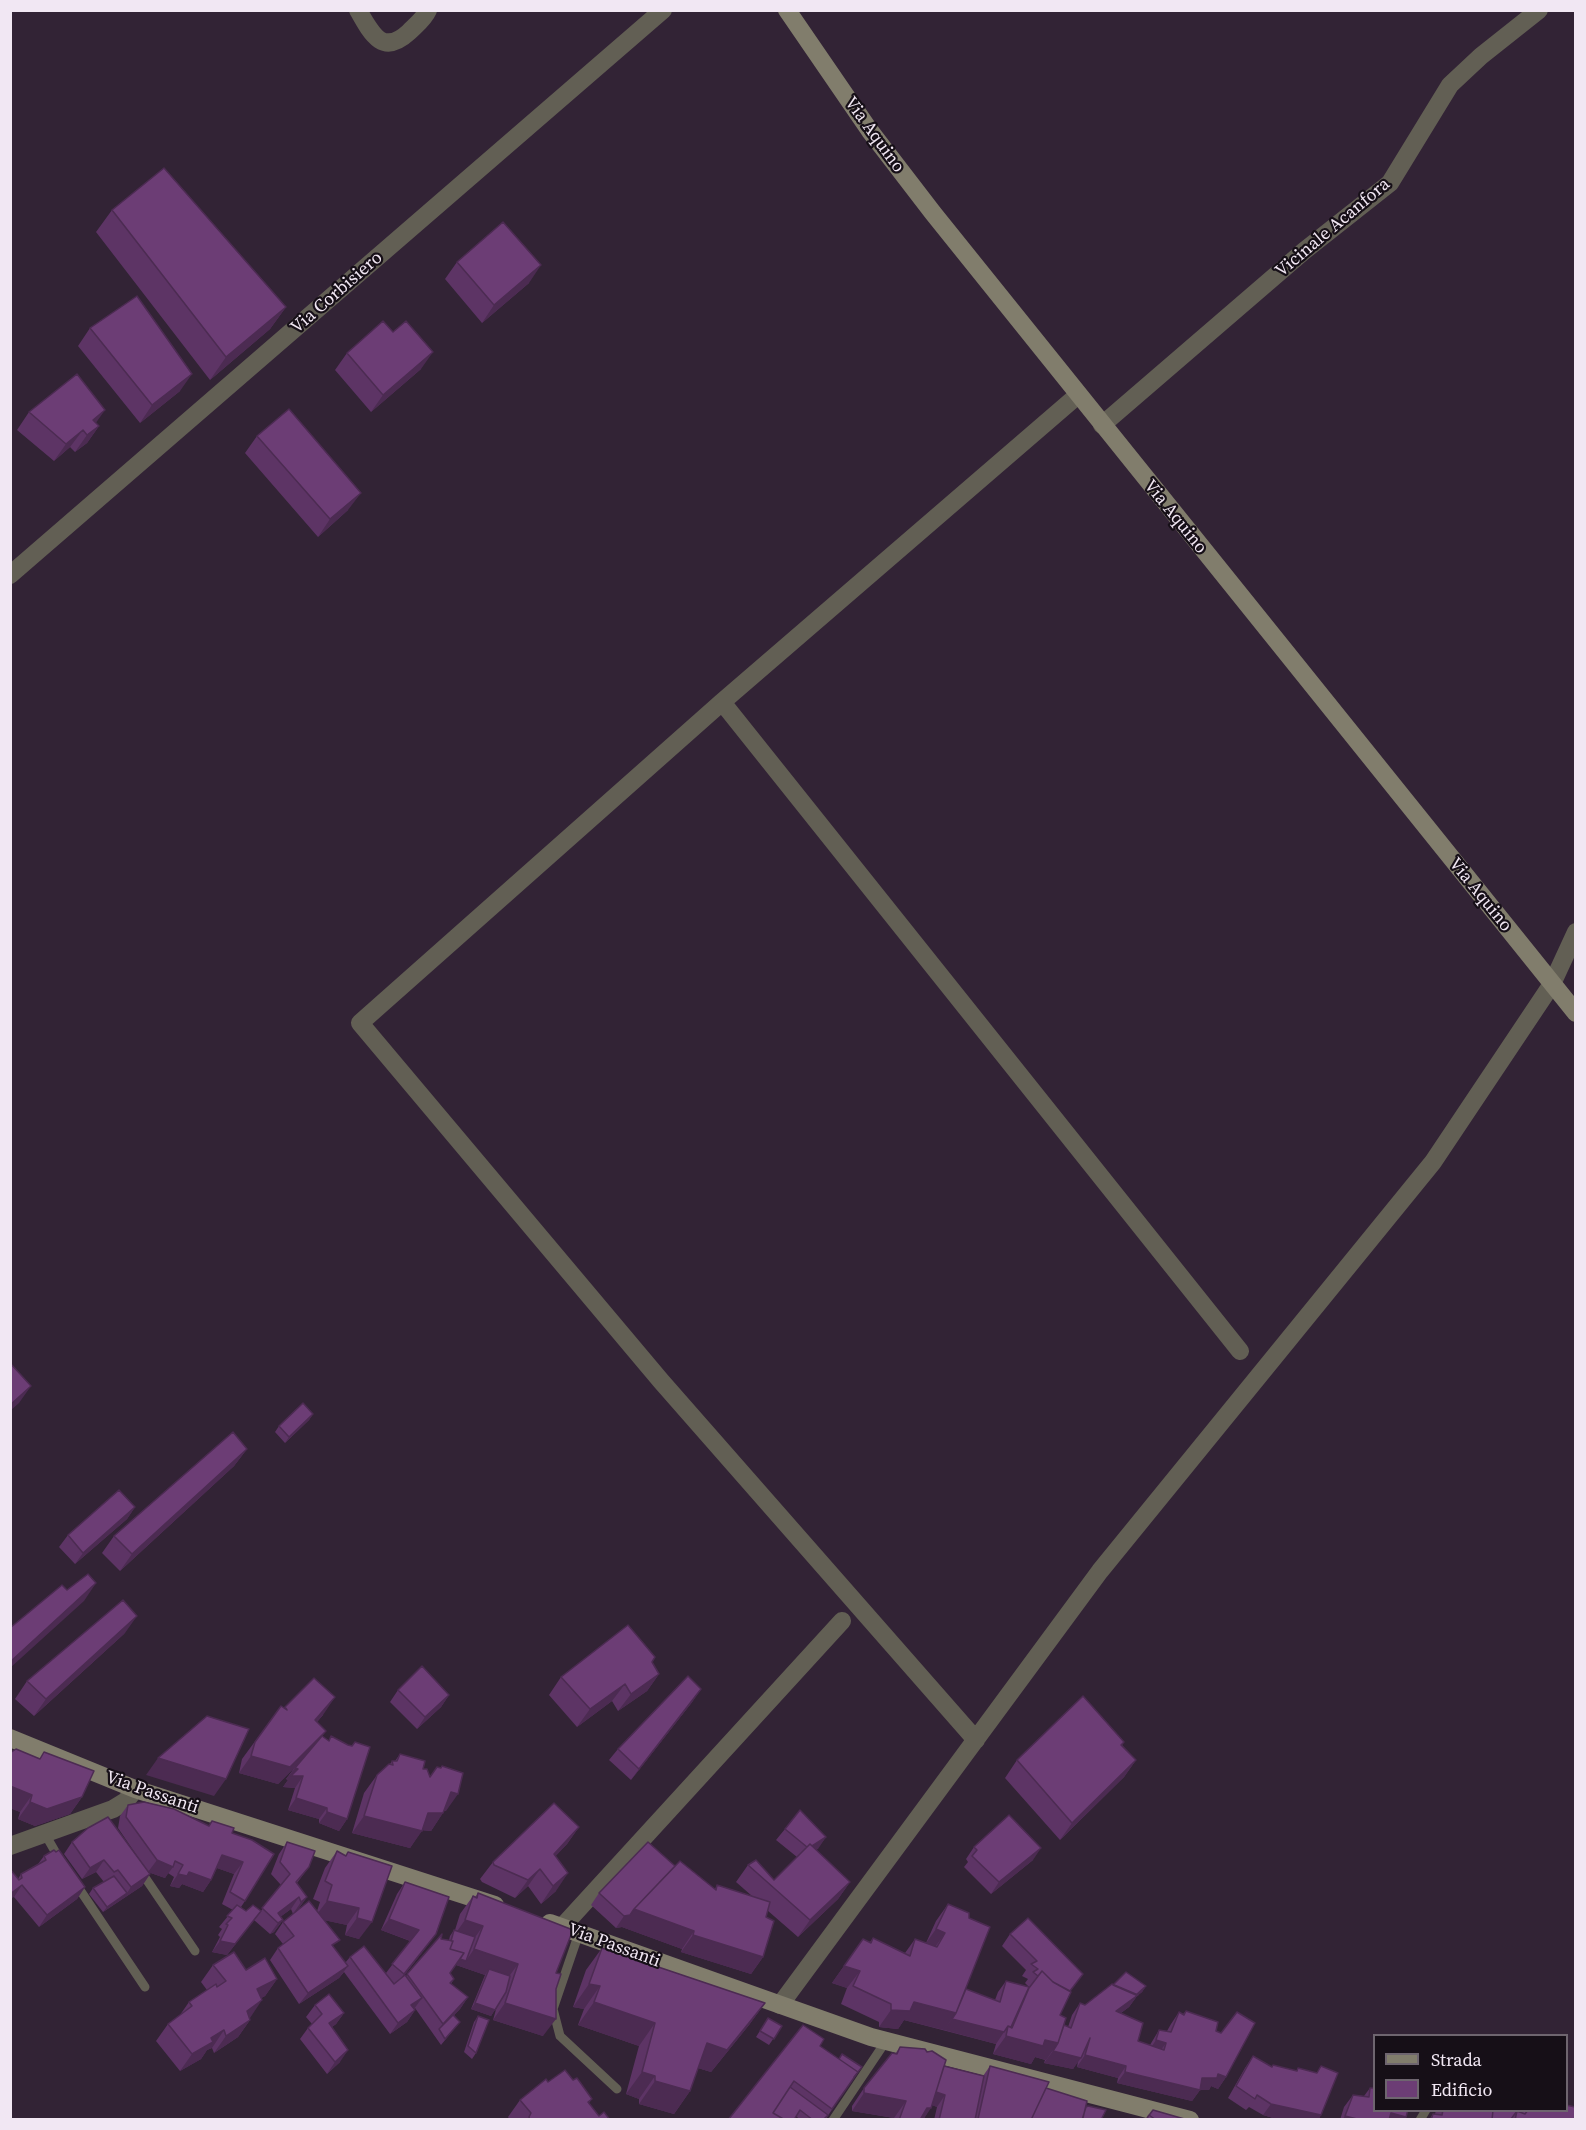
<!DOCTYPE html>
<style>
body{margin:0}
#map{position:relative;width:1586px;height:2130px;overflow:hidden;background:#322335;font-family:"Source Serif 4",serif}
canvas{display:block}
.frame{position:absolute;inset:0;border:12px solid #f1e7f3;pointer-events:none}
.legend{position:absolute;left:1373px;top:2034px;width:195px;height:78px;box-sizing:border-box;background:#160f17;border:2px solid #6e656f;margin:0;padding:8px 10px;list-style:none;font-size:18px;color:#f1e7f3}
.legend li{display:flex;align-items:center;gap:12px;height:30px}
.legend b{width:30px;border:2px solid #6e656f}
</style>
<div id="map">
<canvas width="1586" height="2130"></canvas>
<div class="frame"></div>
<ul class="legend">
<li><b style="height:8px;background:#817d6c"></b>Strada</li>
<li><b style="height:16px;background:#6c3d75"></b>Edificio</li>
</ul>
</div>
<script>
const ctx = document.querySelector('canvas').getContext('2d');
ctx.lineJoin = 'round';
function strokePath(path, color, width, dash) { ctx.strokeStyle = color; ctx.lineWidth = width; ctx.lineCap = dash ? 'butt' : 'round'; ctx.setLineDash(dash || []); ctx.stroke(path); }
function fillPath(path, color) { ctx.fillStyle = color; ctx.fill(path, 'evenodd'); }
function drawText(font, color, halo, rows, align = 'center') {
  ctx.font = font + ' "Source Serif 4",serif'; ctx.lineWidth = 4.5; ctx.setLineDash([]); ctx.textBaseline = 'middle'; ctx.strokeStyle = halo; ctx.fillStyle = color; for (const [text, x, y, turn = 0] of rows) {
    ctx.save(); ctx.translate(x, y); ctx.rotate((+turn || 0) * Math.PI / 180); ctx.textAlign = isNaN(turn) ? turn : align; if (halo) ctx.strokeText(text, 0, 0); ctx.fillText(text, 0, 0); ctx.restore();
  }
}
strokePath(new Path2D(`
 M45,1834L60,1860
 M140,1870L195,1951
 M76,1884L145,1987
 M579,1933L553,2009L560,2036L617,2089
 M833,2120L886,2041
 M1420,2120L1426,2110`), '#625f54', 9);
strokePath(new Path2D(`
 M358,10C372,35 383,56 409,32C416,25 424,19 428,10
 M1102,425L1304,251L1390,183L1450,85L1481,56L1539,10
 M10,575L663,10
 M722,702L1240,1351
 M976,1740L661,1381L360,1023L722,702L1078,395
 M10,1846L113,1809L126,1801L135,1789
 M562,1927L842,1621
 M780,2005L1100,1571L1433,1162L1552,984L1576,932`), '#625f54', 18);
strokePath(new Path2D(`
 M787,10L870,131L933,213L1576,1013
 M10,1738L135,1789L495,1905
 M550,1923L871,2037L1190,2120`), '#817d6c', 18);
fillPath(new Path2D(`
 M112,210L286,307L270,329L210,380L96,232Z
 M457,262L529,283L482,323L445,279Z
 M90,328L180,391L140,423L78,346Z
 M393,332L421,369L371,412L335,370L347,353Z
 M29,412L96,423L99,426L87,443L75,452L70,447L54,461L17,430Z
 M257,436L348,510L318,537L245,453Z
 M313,1414L309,1420L285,1443L275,1432L279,1426Z
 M247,1449L234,1466L120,1571L102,1553L114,1536Z
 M135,1507L127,1519L75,1564L59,1547L68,1535Z
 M125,1633L34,1716L15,1699L27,1681Z
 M659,1674L647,1691L618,1711L612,1701L577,1727L549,1695L561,1677Z
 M314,1678L323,1715L317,1722L322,1736L347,1819L339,1831L319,1823V1819L288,1810L295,1788L283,1787L288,1780L286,1779L295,1767L278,1784L239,1773L242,1759L281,1706L284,1708Z
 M398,1690L449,1695L441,1707L417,1729L390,1702Z
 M693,1701L631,1780L609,1760L618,1749Z
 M1124,1742L1122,1745L1136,1760L1124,1777L1060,1840L1005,1778L1017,1760Z
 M10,1753L82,1797L70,1814L35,1826L18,1819L20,1812L10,1808Z
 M400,1754L423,1769L430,1777L442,1766L446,1811H444L431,1831L422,1830L410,1848L352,1833L364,1793L377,1775L390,1764L392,1761H395Z
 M128,1805L208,1826L252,1840L245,1901L241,1907L246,1911H261L227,1955L212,1952L220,1937L218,1935L222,1929L219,1927L233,1910L222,1904L234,1874L217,1868L211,1880L203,1892L182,1884L179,1888L170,1886L174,1877L168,1873L165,1878L148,1872L118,1828L120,1816Z
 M579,1827L567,1844L555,1856L556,1891L541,1904L528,1886L515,1898L482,1882L480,1879L493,1862Z
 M785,1829L826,1837L816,1850L850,1882L838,1899L798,1937L767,1910L766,1917L763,1957L751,1974L681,1952L682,1949L622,1927L616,1928L591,1905L599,1893L675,1866L715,1889L717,1885L752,1896L736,1882L748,1865L774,1880L797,1857L776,1840Z
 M72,1842L150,1874L142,1886L103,1912L89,1894L93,1888L104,1882L96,1872L82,1879L64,1854Z
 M287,1842L309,1867L297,1883L307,1897L299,1908L293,1914L291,1909L280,1917L283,1920L274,1932L270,1934L254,1920L281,1885L271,1874L279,1854Z
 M974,1847L1033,1860L991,1894L964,1867L968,1862L966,1859Z
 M337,1851L345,1856L348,1852L392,1866L359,1939L345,1935L347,1925L324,1920L334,1948L345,1963L350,1957L386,1973L410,1941L381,1930L397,1894L405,1882L436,1934L403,1977L406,1976L442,1934L441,1939L449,1940L450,1936L454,1930H455L460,1914L473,1896L475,1897L478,1893L556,1973L543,2036L493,2020L497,2006L491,2016L471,2009L485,1975L456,1965L450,1973L454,1979L451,1984L468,1997L460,2009L454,2015L460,2022L441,2045L415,2008V2010L407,2022L390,2034L344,1972L339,1978L299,2004L270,1960L278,1948L283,1944L275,1934L283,1922L317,1911L320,1902L313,1899L325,1868Z
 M44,1856L85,1887L77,1899L39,1927L14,1897L18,1879L21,1874L38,1864Z
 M948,1904L969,1918L966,1989L995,2000L998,1992L1006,1981L1029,1987L1025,1983L1028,1979L1022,1976L1026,1970L1002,1946L1010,1934L1070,1991L1060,2015L1064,2025L1068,2027L1072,2015L1080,2003L1085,2005L1146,1986L1142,1992L1137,1996L1129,2007L1121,2013L1138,2041L1150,2045L1159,2030L1167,2031L1171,2024L1179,2012L1183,2014L1186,2011L1216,2031L1226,2077L1218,2089L1211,2086L1209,2090H1200L1192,2101L1117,2083L1118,2078L1077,2067L1078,2061L1073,2069L1044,2063L1045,2060L1035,2057L1031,2064L993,2054L996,2044L904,2020L898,2029L879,2027V2022L841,2004L847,1988L832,1983L863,1939L870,1942L873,1938L905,1953L915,1939L926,1943L936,1921Z
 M602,1948L765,2003L749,2025L711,2072L698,2068L690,2091L674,2114L639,2104V2099L626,2094L639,2046L578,2025L584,2009L573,2007L586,1970Z
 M213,1965L246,1970L277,1979L265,1996L261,1998L249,2018L250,2020L238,2037L214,2053L212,2048L207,2050L201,2059L180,2071L156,2041L168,2024L180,2015L189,2002L207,1990L201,1982Z
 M315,2005L344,2013L336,2024L332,2027L340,2062L327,2074L300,2039L308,2028L312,2024L306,2017Z
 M478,2016L476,2053L472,2059L464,2052L474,2022Z
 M768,2018L782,2026L769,2045L756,2037Z
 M820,2046L850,2083L825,2120H800L796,2116L728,2120Z
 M900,2047L927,2052L944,2066L983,2076L990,2066L1046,2088L1086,2107L1101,2120H934L937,2107L932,2105L923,2120H893L894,2118L852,2111V2106L864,2088L895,2054Z
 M1253,2056L1321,2115L1318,2120H1280L1263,2115L1249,2107L1246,2110L1228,2098L1245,2068Z
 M573,2080L592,2099L589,2103L599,2116L610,2120H510L508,2117L520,2100L548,2082Z
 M1370,2088L1406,2117L1404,2120H1340L1344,2107L1353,2095L1364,2096Z
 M1436,2110H1566L1575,2120H1429L1433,2114H1435Z`), '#5d3465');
fillPath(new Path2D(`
 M541,265L529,283L482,323L494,305Z
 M286,307L270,329L210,380L226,357Z
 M433,352L421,369L371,412L383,395Z
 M192,374L180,391L140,423L152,405Z
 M105,410L93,427V420Z
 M99,426L87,443L75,452L87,435Z
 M83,430L70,447L54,461L66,444Z
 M361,493L348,510L318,537L330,519Z
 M31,1386L19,1403L10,1411V1405Z
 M313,1414L309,1420L285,1443L289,1437Z
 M247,1449L234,1466L120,1571L132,1554Z
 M135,1507L127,1519L75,1564L83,1553Z
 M96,1583L84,1601L10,1668V1662Z
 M137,1616L125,1633L34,1716L46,1699Z
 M659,1674L647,1691L618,1711L631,1694Z
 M625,1684L612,1701L577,1727L590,1709Z
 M701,1689L693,1701L631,1780L639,1769Z
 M449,1695L441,1707L417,1729L425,1717Z
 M335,1697L323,1715L303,1738L315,1720Z
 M326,1731L314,1748L278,1784L239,1773L251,1756Z
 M158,1758L226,1779L214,1796L146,1775Z
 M1136,1760L1124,1777L1060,1840L1072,1823Z
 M295,1768L298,1769L303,1776L295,1788L283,1787L288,1780L286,1779Z
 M10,1786L32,1795L20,1812L10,1808Z
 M451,1792L458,1794L446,1811L439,1810Z
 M82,1797L70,1814L35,1826L18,1819L30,1802Z
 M296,1798L327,1808L319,1819L288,1810Z
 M327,1812L347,1819L339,1831L319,1823Z
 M428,1813H443L431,1831L418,1830L422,1831L410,1848L352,1833L364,1816Z
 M579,1827L567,1844L542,1871L554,1854Z
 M826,1837L818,1849L800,1859L808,1848Z
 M1041,1848L1033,1860L991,1894L999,1882Z
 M222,1855L243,1862L234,1874L214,1867Z
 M104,1860L96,1872L82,1879L90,1868Z
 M157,1860L173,1867L165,1878L148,1872Z
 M540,1869L528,1886L515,1898L528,1880Z
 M189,1872L211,1880L203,1892L182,1884L179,1888L170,1886L178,1874Z
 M568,1873L556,1891L541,1904L553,1886Z
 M150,1874L142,1886L103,1912L107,1907L127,1893L131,1887Z
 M850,1882L838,1899L798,1937L810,1920Z
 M22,1885L14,1897L10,1899V1894Z
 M85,1887L77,1899L39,1927L47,1915Z
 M299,1897L291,1909L276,1920L278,1913Z
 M307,1897L299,1908L293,1914L301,1902Z
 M327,1901L359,1908L347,1925L314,1918Z
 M634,1909L694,1931L682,1949L622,1927L616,1928L624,1916Z
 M261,1911L227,1955L212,1952L220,1941Z
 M357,1918L372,1922L359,1939L345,1935Z
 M389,1919L419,1930L411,1941L381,1930Z
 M283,1920L274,1932L270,1934L278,1923Z
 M465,1920L483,1926L471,1943L453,1937Z
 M936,1929L945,1933L933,1950L924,1946Z
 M436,1934L428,1945L396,1986L404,1974Z
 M693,1935L763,1957L751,1974L681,1952Z
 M474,1949L518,1964L505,1982L489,1969L485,1975L442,1960L446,1954L466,1961Z
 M348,1966L339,1978L299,2004L308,1993Z
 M844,1966L860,1971L847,1988L832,1983Z
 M277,1979L265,1996L245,2007L257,1989Z
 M589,1984L600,1986L584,2009L573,2007Z
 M1146,1986L1142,1992L1137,1996L1129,2007L1108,2022L1116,2011Z
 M468,1997L460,2009L440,2030L439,2029L443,2024Z
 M422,1998L414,2009L411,2005Z
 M262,2000L250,2018L234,2028L247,2011Z
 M594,2002L655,2023L639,2046L578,2025Z
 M914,2002L956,2013L944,2030L904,2020L898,2029L879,2027L891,2010Z
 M475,2003L495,2010L491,2016L471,2009Z
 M505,2003L556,2019L543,2036L493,2020Z
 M765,2003L749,2025L711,2072L691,2066L707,2043Z
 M415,2010L407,2022L390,2034L398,2023Z
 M344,2013L336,2024L321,2035L329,2023Z
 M952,2019L1004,2032L996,2044L944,2030Z
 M250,2020L238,2037L214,2053L226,2036Z
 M224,2030L212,2048L207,2050L201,2059L180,2071L192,2054L211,2038Z
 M1006,2036L1045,2040L1058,2043L1046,2060L1035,2057L1031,2064L993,2054Z
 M1156,2040L1166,2043L1158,2054L1148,2052Z
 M348,2050L340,2062L327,2074L335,2062Z
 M1053,2051L1081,2058L1073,2069L1044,2063Z
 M1085,2055L1126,2066L1118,2078L1077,2067Z
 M642,2072L655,2076L639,2099L626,2094Z
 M1125,2072L1202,2078L1218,2074L1226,2077L1218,2089L1211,2086L1209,2090H1200L1192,2101L1117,2083Z
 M655,2081L690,2091L674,2114L639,2104Z
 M934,2092L945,2095L937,2107L926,2103Z
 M864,2093L906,2101L894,2118L852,2111Z
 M1271,2104L1321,2115L1318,2120H1280L1263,2115Z
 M927,2108H931L923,2120H919Z
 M1391,2113L1406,2117L1404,2120H1387Z
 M1345,2116L1361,2120H1342Z`), '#4c2b52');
const building = new Path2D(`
 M164,168L286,307L226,357L112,210Z
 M503,222L541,265L494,305L457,262Z
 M137,296L192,374L152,405L90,328Z
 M383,321L393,332L406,321L433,352L383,395L347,353Z
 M77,374L105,410L93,420L99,426L87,435L83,430L66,444L29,412Z
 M289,409L361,493L330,519L257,436Z
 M10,1363L31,1386L10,1405Z
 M303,1403L313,1414L289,1437L279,1426Z
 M233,1432L247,1449L132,1554L114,1536Z
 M119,1490L135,1507L83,1553L68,1535Z
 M88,1574L96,1583L10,1662V1628L62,1585L67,1590Z
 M123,1600L137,1616L46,1699L27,1681Z
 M628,1625L655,1657L652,1662L659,1674L631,1694L625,1684L590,1709L561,1677Z
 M422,1666L449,1695L425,1717L398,1690Z
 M688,1676L701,1689L639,1769L618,1749Z
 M314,1678L335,1697L315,1720L326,1731L290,1767L251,1756L255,1742L281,1706L287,1710L285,1707Z
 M1083,1696L1124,1742L1121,1745L1136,1760L1072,1823L1017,1760Z
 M207,1716L249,1729L226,1779L158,1758Z
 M322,1736L329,1741L331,1736L348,1745L352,1746L355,1742L370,1747L347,1819L327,1812V1808L296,1798L303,1776H291L298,1769L295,1768Z
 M16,1749L40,1759L44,1752L94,1771L82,1797L47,1809L30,1802L32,1795L10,1786V1753Z
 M400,1754L425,1761L423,1769H427L430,1777L437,1767L441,1768L442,1766L463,1773L458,1794L451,1792L443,1813H428L422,1831L364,1816L377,1775L389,1764L393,1765L392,1761H397Z
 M144,1802L174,1809L209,1826L212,1821L234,1828L232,1833L252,1840L274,1854L245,1901L230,1892L243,1862L222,1855L211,1880L189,1872L187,1876L178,1874L183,1865L175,1861L173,1867L157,1860L126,1817L128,1805Z
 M554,1803L579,1827L554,1854L568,1873L553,1886L540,1869L528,1880L494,1865L493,1862Z
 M800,1810L826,1837L812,1846L810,1844L807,1847L785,1829Z
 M1009,1815L1041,1848L999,1882L972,1856L977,1850L974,1847Z
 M108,1817L150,1874L131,1887L118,1870L114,1872L104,1860L90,1868L72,1842L88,1828Z
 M287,1842L315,1851L309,1867L296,1882L307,1897L301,1902L299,1897L278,1913L283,1920L278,1923L262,1908L290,1874L280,1862Z
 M648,1842L675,1866L634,1909L630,1915L624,1916L599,1893Z
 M810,1844L850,1882L810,1920L748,1865L756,1860L774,1880Z
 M54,1850L56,1852L59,1850L85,1887L47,1915L22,1885L10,1894V1869L19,1880L22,1878L21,1874L46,1860L44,1856Z
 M337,1851L346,1856L348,1852L392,1866L372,1922L357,1918L359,1908L327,1901L332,1885L325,1881Z
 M680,1861L716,1890L717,1885L770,1902L766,1917L774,1921L763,1957L693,1935L694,1931L634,1909Z
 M114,1876L127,1893L107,1907L93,1888Z
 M405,1882L449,1897L436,1934L404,1974L392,1964L419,1930L389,1919Z
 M478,1893L573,1930L556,1973L561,1974L556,1989V2019L505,2003L518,1964L474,1949L483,1926L465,1920L473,1896L477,1898Z
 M309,1901L340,1940L332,1945L348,1966L308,1993L278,1948L294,1936L283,1922Z
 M948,1904L969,1913V1918L990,1927L956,2013L914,2002L910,2011L891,2010V2004L853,1986L860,1971L844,1966L863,1939L871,1943L873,1938L910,1956L915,1939L937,1947L945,1933L936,1929Z
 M237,1905L246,1911L253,1905L261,1911L235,1944L220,1941L228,1925L226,1924L232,1918L227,1916Z
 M1028,1918L1083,1974L1070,1991L1053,1982L1042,1971L1038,1976L1033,1972L1038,1969L1031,1964L1037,1961L1010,1934Z
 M454,1930L475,1937L466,1961L460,1959L464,1953L450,1949L453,1941H451Z
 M442,1934L441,1939L453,1941L450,1949L464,1953L450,1973L454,1979L450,1983L468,1997L443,2024L407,1974Z
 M364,1946L394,1984L405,1975L422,1998L411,2005L415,2010L398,2023L350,1957Z
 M602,1948L765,2003L727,2050L707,2043L690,2091L655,2081V2076L642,2072L655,2023L594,2002L600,1986L589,1984Z
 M234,1952L246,1970L265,1958L277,1979L257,1989L262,2000L247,2011L250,2020L226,2036L224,2030L211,2038L213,2042L192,2054L168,2024L192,2006L189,2002L216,1984L217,1987L226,1981L213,1965Z
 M489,1969L510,1976L506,1992L495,2010L475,2003Z
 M1042,1971L1053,1982L1071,1992L1060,2015L1066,2018L1058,2043L1045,2040L1043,2046L1006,2036L1008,2026L1012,2028L1029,1988Z
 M1126,1972L1146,1986L1136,1995L1113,1985Z
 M1006,1981L1029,1987L1011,2027L1008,2026L1004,2032L952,2019L956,2013L966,1989L1000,2002Z
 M1112,1984L1138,1995L1116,2011L1143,2023L1138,2041L1164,2050L1166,2043L1156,2040L1159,2030L1171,2032L1179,2012L1184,2015L1186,2011L1218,2022L1216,2031L1221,2033L1237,2012L1255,2023L1226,2077L1218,2074L1217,2078H1202L1200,2090L1125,2072L1126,2066L1085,2055L1090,2038L1081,2058L1053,2051L1058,2043L1064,2025L1071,2028L1080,2003L1085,2005Z
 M329,1994L344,2013L329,2023L348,2050L335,2062L308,2028L322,2014L315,2005Z
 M453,2015L460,2022L445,2039L439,2029Z
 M478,2016L489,2020L476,2053L468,2046Z
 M768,2018L782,2026L774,2039L760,2031Z
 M803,2025L824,2039L820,2046L858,2072L832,2109L794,2081L773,2113L785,2120H728Z
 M900,2047L925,2049L927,2052L932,2051L946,2060L931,2108H927L920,2120H899L906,2101L864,2093V2088L892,2053L897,2054Z
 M842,2054L862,2067L854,2077L858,2072L839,2059Z
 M1253,2056L1272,2067L1273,2065L1297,2071L1298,2068L1317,2073L1321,2066L1338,2073L1321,2115L1271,2104L1257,2095L1255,2099L1236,2086Z
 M944,2066L984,2076L975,2120H939L945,2095L936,2092Z
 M990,2066L1049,2082L1031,2120L978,2119Z
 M565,2070L573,2080L577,2078L592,2099L588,2102L599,2116L604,2112L610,2120H530L529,2117L531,2113L520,2100L546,2079L548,2082Z
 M790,2087L828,2115L823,2120H813L800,2110L794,2120H785L773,2113Z
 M1046,2088L1087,2101L1083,2118L1081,2120H1031Z
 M1370,2088H1374V2110H1408L1406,2117L1391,2113L1389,2120H1361L1345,2116L1353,2095L1369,2097Z
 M1566,2105L1575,2107V2120H1515L1517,2111L1525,2114L1528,2110H1566Z
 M1088,2106L1106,2110L1101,2120H1082L1086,2107Z
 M1153,2110L1188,2120H1156L1149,2115L1147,2118Z
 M1443,2110H1493L1492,2120H1431L1433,2114L1442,2115Z
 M1493,2110H1528L1525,2114L1517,2111L1511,2119L1492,2120Z
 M1149,2115L1156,2120H1146Z`);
fillPath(building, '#6c3d75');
strokePath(building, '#4c2b52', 1.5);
drawText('18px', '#f1e7f3', '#160f17', [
 ["Via Aquino",874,135,54],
 ["Vicinale Acanfora",1333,228,-40],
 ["Via Corbisiero",337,293,-41],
 ["Via Aquino",1175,517,51],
 ["Via Aquino",1480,895,51],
 ["Via Passanti",152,1793,19],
 ["Via Passanti",614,1946,20]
]);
</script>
